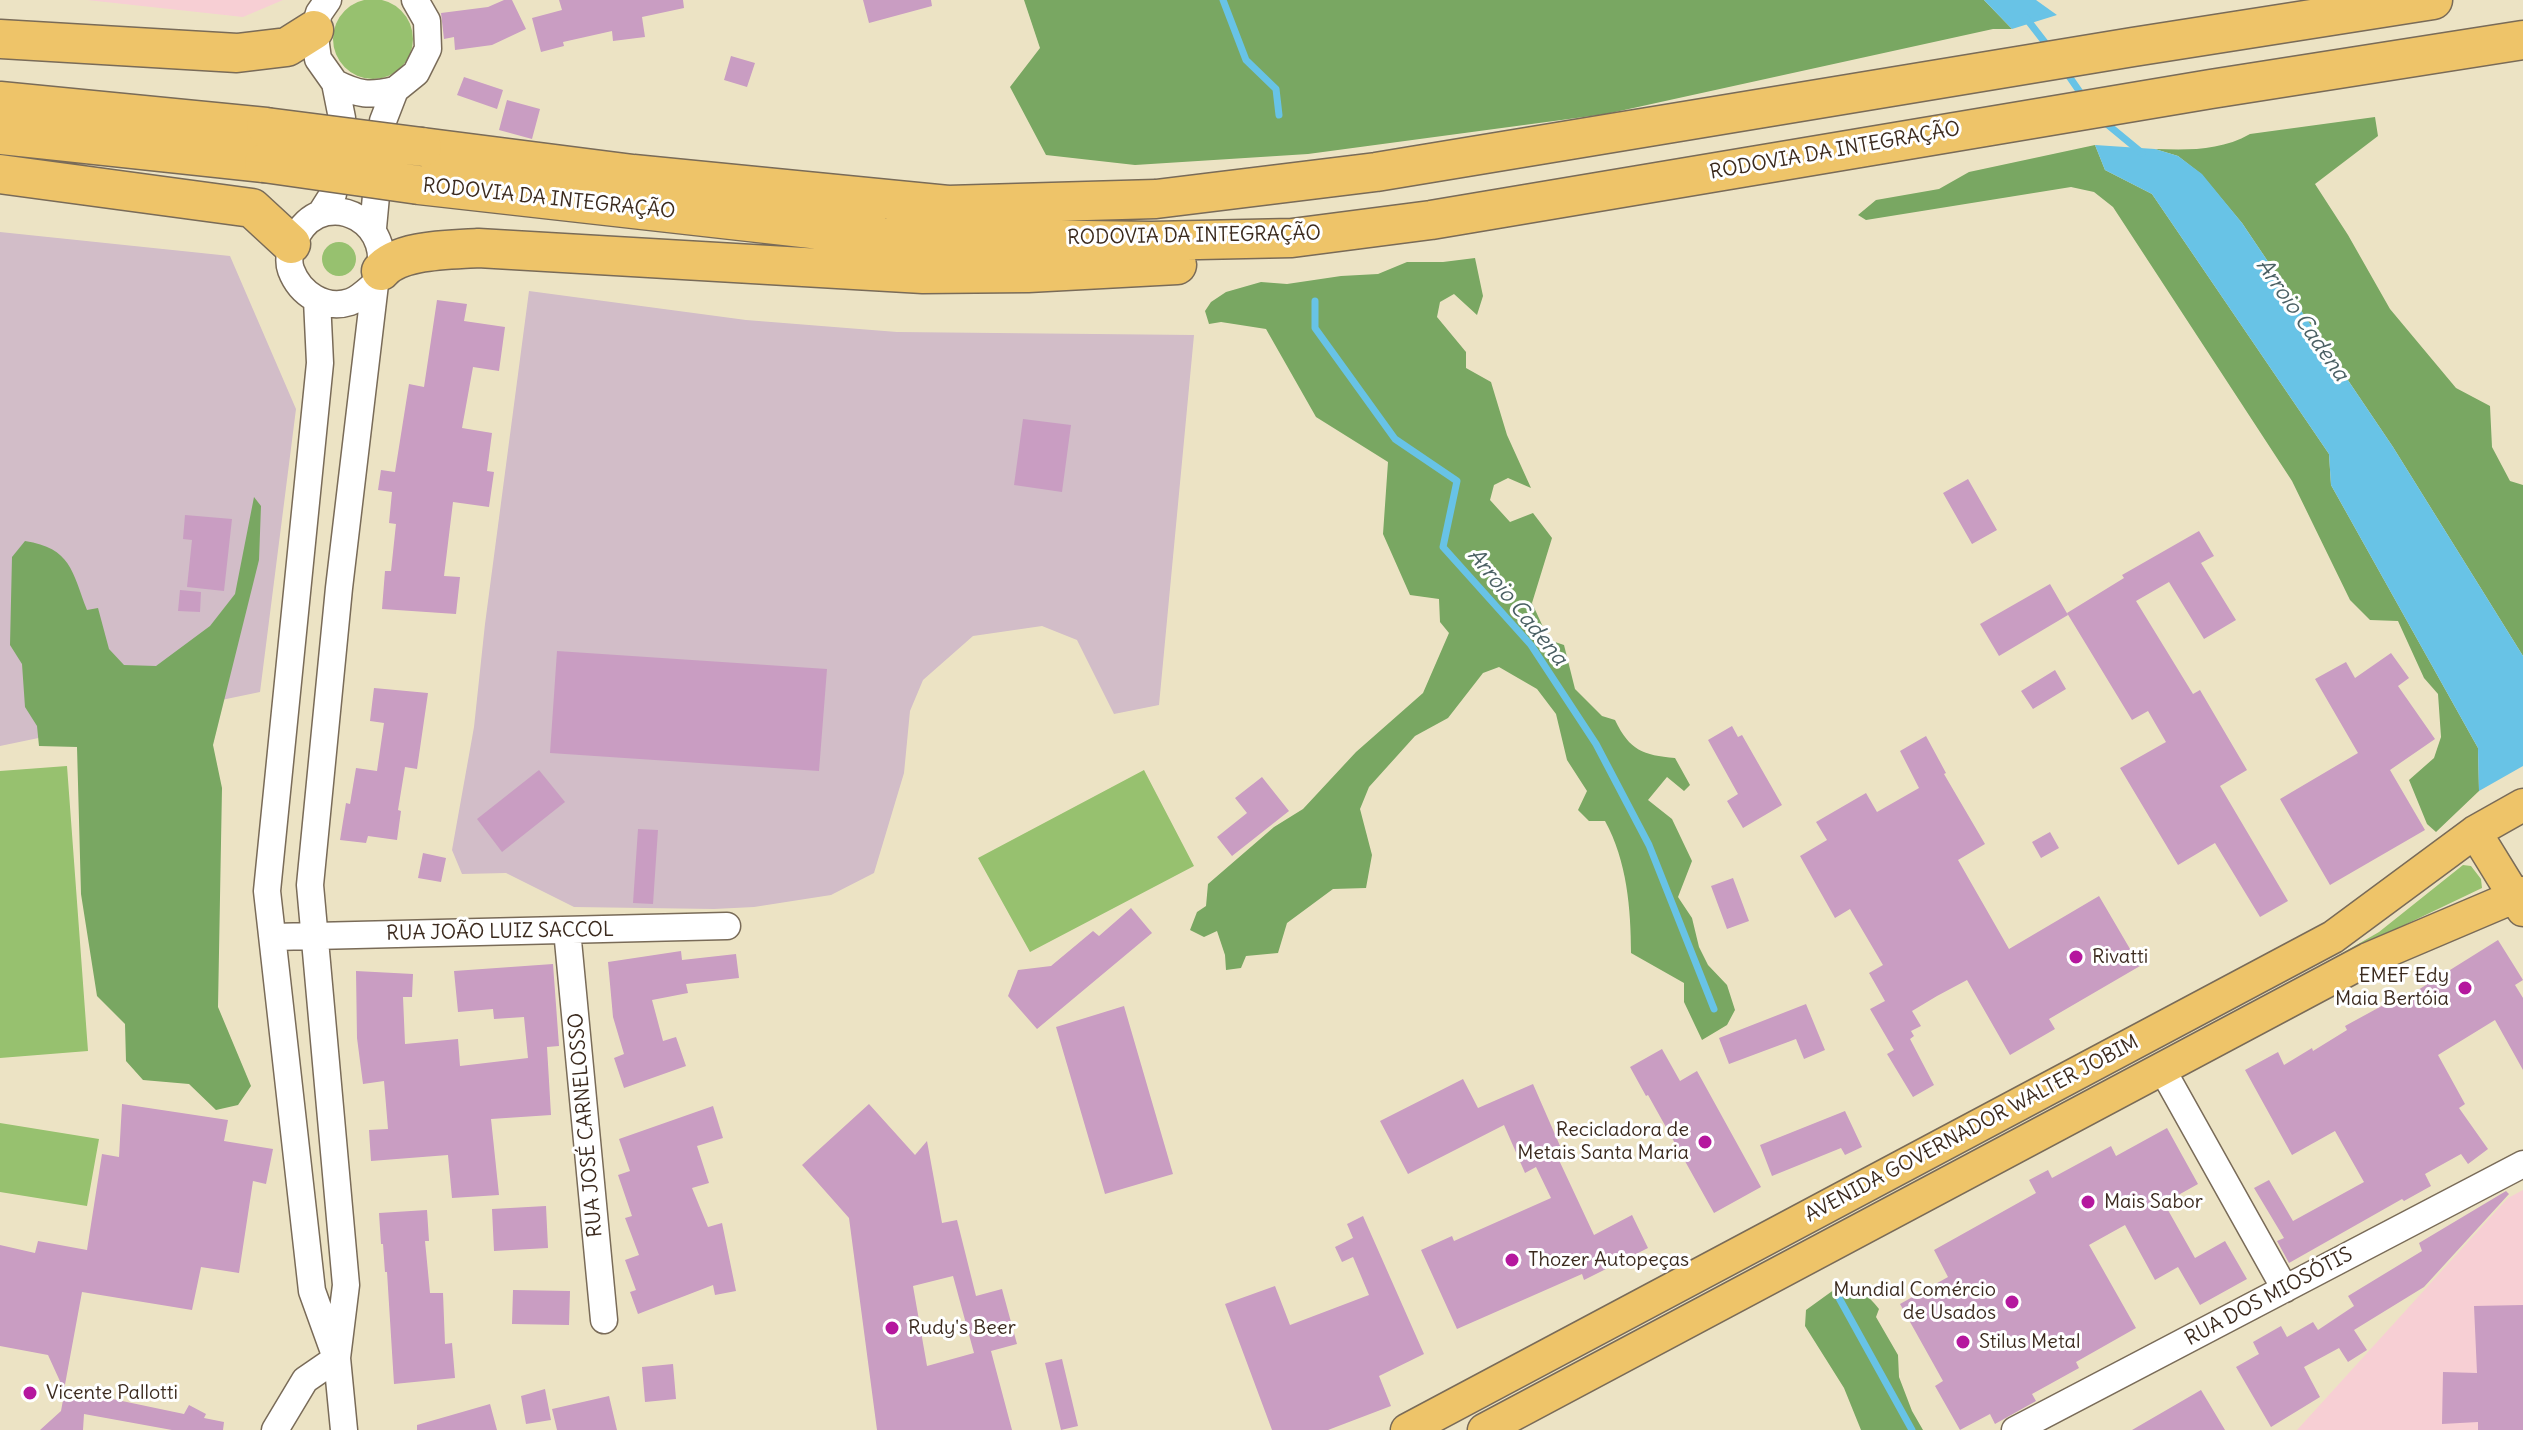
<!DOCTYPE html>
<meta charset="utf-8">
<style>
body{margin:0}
canvas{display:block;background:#ece3c4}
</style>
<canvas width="2523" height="1430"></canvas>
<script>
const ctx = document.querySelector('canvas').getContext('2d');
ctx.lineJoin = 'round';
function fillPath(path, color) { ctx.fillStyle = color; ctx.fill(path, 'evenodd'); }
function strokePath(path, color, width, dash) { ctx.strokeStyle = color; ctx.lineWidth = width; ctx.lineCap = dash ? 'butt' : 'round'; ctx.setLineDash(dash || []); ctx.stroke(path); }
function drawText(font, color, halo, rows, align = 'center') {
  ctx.font = font + ' Delius,sans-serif'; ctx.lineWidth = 6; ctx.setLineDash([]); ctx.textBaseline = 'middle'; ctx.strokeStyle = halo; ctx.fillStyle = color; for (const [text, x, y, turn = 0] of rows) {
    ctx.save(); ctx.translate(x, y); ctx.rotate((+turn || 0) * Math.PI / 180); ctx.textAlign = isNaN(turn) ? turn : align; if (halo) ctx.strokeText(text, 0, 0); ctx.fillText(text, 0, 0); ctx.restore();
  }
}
fillPath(new Path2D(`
 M87,0H283L243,17Z
 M2523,1190V1430H2297L2508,1198Z`), '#f7cfd4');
fillPath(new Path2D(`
 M0,232L230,256L296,409L260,692L0,746Z
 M529,291L746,320L897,332L1194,335L1159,705L1114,714L1077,640L1042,626L973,636L923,680L910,711L904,773L874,873L831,895L754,907L714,909L574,907L506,873L462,874L452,850L474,727L485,624Z`), '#d2bdc8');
fillPath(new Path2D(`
 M333 39a40 40 0 1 1 80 0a40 40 0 1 1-80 0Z
 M322 259a17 17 0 1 1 34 0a17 17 0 1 1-34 0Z
 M67,766L88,1051L0,1058V771Z
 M1144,770L1194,866L1030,952L978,858Z
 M2463,865L2471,866L2481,879L2482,888L2327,962L2379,932Z
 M0,1123L99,1139L87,1206L0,1192Z`), '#97c16f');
fillPath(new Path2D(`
 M1024,0H1984L2012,29H1993L1606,114L1308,154L1135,165L1046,155L1010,87L1040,48Z
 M2375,117L2378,136L2315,184L2348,235L2390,309L2456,388L2490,406L2492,447L2510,481L2523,485V656L2393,447L2242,223L2201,174L2178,156L2155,149C2188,150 2220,151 2250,134Z
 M2095,145L2105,170L2152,194L2329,454L2331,485L2478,748L2479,791L2436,832L2427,824L2409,780L2434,758L2441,737L2438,694L2424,678L2398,621L2370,620L2350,600L2292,481L2113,207L2094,192L2071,187L1866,220L1858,215L1876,200L1939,189L1969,172Z
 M1475,258L1483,296L1477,315L1454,294L1440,302L1437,317L1466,352V368L1491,382L1507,435L1531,488L1508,478L1494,485L1490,500L1510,522L1533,513L1552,538L1532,603L1549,640L1564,645L1575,689L1602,716L1615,720C1630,751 1643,755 1675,758L1690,785L1684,791L1667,777L1648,800L1672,819L1692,861L1678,897L1692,918L1699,947L1708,965L1727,985L1735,1010L1727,1025L1702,1040L1684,1002V983L1631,953C1631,909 1627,861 1605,821H1589L1578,810L1587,791L1567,760L1556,714L1537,689L1499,667L1483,673L1448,718L1415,736L1369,787L1360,809L1372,855L1366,888L1333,889L1287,923L1278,953L1246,956L1241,968L1226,970L1225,955L1217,931L1204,937L1190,930L1197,912L1206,906L1208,884L1274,827L1303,809L1356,752L1423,693L1449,633L1440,622L1439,599L1410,595L1383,534L1388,462L1316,417L1266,329L1221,322L1209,324L1205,311L1211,302L1226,292L1261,282L1287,284L1341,276L1378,274L1407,262H1443Z
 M254,497L261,506L259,560L213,745L222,788L218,1007L251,1086L238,1105L216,1110L189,1084L143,1080L126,1061L125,1024L97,996L81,894L77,747L39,746L37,726L25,707L22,664L10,645L12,557L25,541C71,548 72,571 87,610L98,608L109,649L124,665L156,666L210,626L235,594Z
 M1842,1284C1859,1288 1868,1295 1879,1309L1876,1317L1898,1355L1899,1377L1912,1411L1923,1430H1861L1844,1388L1805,1326L1806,1310Z`), '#79a762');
fillPath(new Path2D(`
 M1984,0H2036L2057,15L2012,29Z
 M2095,145L2155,149L2178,156L2202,174L2242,223L2393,447L2523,656V766L2479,791L2478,748L2331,485L2329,454L2152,194L2105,170Z`), '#68c3e6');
strokePath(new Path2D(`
 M1223,0L1246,60L1276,89L1279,115
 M2026,18L2050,49
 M2064,69L2084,98
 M2102,120L2142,153
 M1315,301V328L1395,439L1457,481L1443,547L1531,645L1596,744L1649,845L1714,1009
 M1839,1298L1912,1430`), '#68c3e6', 7);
fillPath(new Path2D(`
 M504,0H512L526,29L492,45L455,50L454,37L444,39L441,13L488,7Z
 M559,0H683L684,8L642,17L645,37L613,41L612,31L563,42L564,46L541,52L532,18L562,10Z
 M863,0H931L932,6L869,23Z
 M731,56L755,63L747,87L724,80Z
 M464,77L503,90L497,109L457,95Z
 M507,100L540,109L532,139L499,130Z
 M437,300L467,304L464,321L505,327L499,371L473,367L462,428L492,433L487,471L494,472L489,507L453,502L444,576L460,577L456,614L382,609L385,571H391L396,524L389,523L392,492L378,490L381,470L395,472L409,384L424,387Z
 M1023,419L1071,425L1062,492L1014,485Z
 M1968,479L1997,530L1972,544L1943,493Z
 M185,515L232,519L224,591L187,587L192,540L183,539Z
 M2199,531L2214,556L2201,563L2236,620L2204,639L2169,582L2136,601L2193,694L2200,690L2247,770L2220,786L2288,901L2260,917L2215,843L2178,865L2120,768L2166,742L2148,711L2132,720L2067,613L2124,578L2122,575Z
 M2050,584L2068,615L1999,656L1980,624Z
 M180,590L201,592L200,612L178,611Z
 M557,651L827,669L819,771L550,753Z
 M2391,653L2409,678L2398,686L2435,739L2390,770L2425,830L2330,885L2280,799L2358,753L2315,679L2346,662L2355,678Z
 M2055,670L2066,689L2033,709L2021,691Z
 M374,688L428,693L417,769L405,767L398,810L401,811L397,840L368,836L366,843L340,840L346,803L350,804L356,768L377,771L384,723L370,721Z
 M1732,726L1738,737L1742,735L1782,805L1743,828L1727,801L1738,794L1708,740Z
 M1926,736L1946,773L1944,774L1985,844L1958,860L2009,949L2099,896L2140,966L2049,1019L2055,1029L2010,1055L1967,980L1937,996L1912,1011L1921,1026L1911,1031L1914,1036L1910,1039L1934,1085L1913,1097L1887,1054L1894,1050L1870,1009L1885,1001L1869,973L1883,965L1850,909L1835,918L1800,856L1827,840L1816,822L1866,793L1877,812L1919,788L1900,751Z
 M539,770L565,802L502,852L477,819Z
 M1262,777L1289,811L1232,856L1217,837L1247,813L1235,798Z
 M638,829L658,830L653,904L633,903Z
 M2050,832L2059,848L2041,858L2032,842Z
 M423,853L446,858L441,882L418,878Z
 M1733,878L1749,921L1727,929L1711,886Z
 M1131,908L1152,933L1037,1029L1008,996L1018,970L1051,966L1093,931L1099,936Z
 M2498,940L2523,980L2515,985L2523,998V1070L2495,1020L2438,1055L2465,1104L2459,1108L2488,1149L2468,1164L2461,1154L2425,1174L2431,1186L2404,1201L2402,1199L2289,1263L2277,1241L2284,1238L2254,1188L2269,1180L2293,1221L2364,1182L2335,1131L2292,1155L2245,1070L2278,1052L2284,1065L2312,1048L2313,1051L2347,1030L2345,1026L2400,996L2402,1000Z
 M681,951L682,960L736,954L739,978L686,984L688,993L652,1000L663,1041L676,1037L686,1066L624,1088L614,1058L624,1054L613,1017L608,962Z
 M553,964L559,1046L547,1047L551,1115L491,1119L499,1195L452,1198L448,1155L371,1161L369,1130L388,1129L384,1081L363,1084L357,1038L356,971L413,974L412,997H403L405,1044L458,1039L460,1066L528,1058L524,1017L494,1019L493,1009L458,1012L454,971Z
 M1806,1004L1825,1050L1804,1059L1796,1039L1729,1064L1719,1038Z
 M1124,1006L1173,1174L1105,1194L1056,1027Z
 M1662,1049L1680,1081L1697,1071L1761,1187L1714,1213L1648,1095L1646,1096L1630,1067Z
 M1463,1079L1478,1108L1533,1084L1564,1155L1558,1158L1594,1235L1632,1215L1648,1248L1584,1280L1582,1274L1457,1329L1421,1250L1452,1236L1454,1241L1551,1198L1536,1167L1525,1173L1504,1125L1408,1174L1380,1121Z
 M122,1104L228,1120L224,1141L273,1149L266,1184L253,1181L239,1273L201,1267L192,1310L82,1292L64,1390L48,1355L0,1346V1245L35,1253L38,1241L87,1250L102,1154L119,1157Z
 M869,1104L915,1155L927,1141L942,1223L957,1220L976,1296L1002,1289L1017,1344L991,1351L1012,1430H877L849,1218L802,1165ZM953,1276L974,1353L927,1366L913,1286Z
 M713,1106L723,1138L697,1146L709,1183L692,1188L708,1227L722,1223L736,1291L715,1295L713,1285L638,1314L630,1292L636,1290L625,1260L639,1255L625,1218L632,1216L618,1175L630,1171L619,1139Z
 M1845,1111L1862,1147L1845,1155L1841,1148L1772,1176L1760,1145Z
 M2167,1128L2198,1184L2164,1203L2195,1258L2225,1241L2247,1279L2200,1305L2178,1267L2155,1280L2125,1225L2089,1245L2136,1328L2076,1362L2079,1368L2032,1394L2036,1401L1995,1424L1990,1414L1960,1430L1935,1386L1943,1381L1900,1304L1948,1277L1934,1250L2036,1193L2029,1180L2048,1170L2052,1178L2111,1146L2116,1156Z
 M2506,1191L2509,1194L2424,1287L2354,1330L2367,1350L2348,1362L2339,1348L2304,1367L2320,1397L2271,1427L2236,1367L2259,1354L2253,1342L2281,1326L2287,1337L2313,1322L2318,1330L2354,1306L2348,1296L2422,1251L2419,1243Z
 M546,1206L548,1248L494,1251L492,1209Z
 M427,1210L429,1241H425L430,1293H443L445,1344L452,1343L455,1378L394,1384L387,1272H385L383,1244H381L379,1213Z
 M1363,1216L1424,1354L1379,1376L1391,1406L1328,1430H1272L1225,1304L1275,1286L1290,1325L1369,1295L1353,1257L1342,1262L1335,1247L1353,1238L1347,1224Z
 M513,1290L570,1291L569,1325L512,1324Z
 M2523,1305V1430H2478V1422L2442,1424L2443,1372L2477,1373L2474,1306Z
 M1062,1359L1078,1426L1061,1430L1045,1363Z
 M673,1364L676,1399L645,1402L642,1367Z
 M65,1389L184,1414L189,1405L206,1414L204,1418L224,1422L223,1430H172L84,1414L83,1430H40L61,1411Z
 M545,1389L551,1420L526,1424L521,1396Z
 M2201,1390L2225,1430H2132Z
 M609,1396L617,1430H557L552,1409Z
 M490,1404L497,1430H417V1425Z`), '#c99dc2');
const minor = new Path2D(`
 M335,83C359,95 369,96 395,90
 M321,213L333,194L342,118L335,83L318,59L314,30L319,13L328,0
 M373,228L383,121L395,90L416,73L428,49L427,21L415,0
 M317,300L320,363L267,891L312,1291L334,1352
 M567,930L604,1320
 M273,937L727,926
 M2162,1069L2285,1289
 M275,1430L305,1380L337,1358
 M344,1430L337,1358L346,1285L310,885L339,588L375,284C403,225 327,183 297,235C291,245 287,259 291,270C300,294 325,310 350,302C359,299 368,290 375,284
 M2015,1430L2523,1164`);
const major = new Path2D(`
 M2475,832L2523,910
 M1407,1430L2333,937L2475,832L2523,805
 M1484,1430L2368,959L2523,893`);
const highway = new Path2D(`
 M0,39L237,53L287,47L314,30
 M0,101L266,127
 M0,135L264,163
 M422,147L633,174L948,205L1156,199L1376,172L2133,47L2433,0
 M0,174L252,208L291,244
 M419,185L883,237L1152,241L1292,238L1431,220L2211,89L2523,40
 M381,271C399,249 451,250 478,248L923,274L1028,273L1177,265`);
strokePath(minor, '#796b58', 29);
strokePath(major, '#796b58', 35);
strokePath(highway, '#796b58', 41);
strokePath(minor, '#fff', 26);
strokePath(major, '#eec469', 32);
strokePath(highway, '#eec469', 38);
const highwayBridge = new Path2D(`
 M266,127L422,147
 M264,163L419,185`);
strokePath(highwayBridge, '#796b58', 41, []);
strokePath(highwayBridge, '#eec469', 38);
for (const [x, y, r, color] of [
 [2076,957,8,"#b5179e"],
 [2465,988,8,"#b5179e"],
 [1705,1142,8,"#b5179e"],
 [2088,1202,8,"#b5179e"],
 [1512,1260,8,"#b5179e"],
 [2012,1302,8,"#b5179e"],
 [892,1328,8,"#b5179e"],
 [1963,1342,8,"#b5179e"],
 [30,1393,8,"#b5179e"]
]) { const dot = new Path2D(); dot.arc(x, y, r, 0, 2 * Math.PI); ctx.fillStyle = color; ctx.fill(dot); strokePath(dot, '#fff', 3); }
drawText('20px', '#3b2a1e', '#fff', [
 ["RODOVIA DA INTEGRAÇÃO",1835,151,-10],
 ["RODOVIA DA INTEGRAÇÃO",549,199,6],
 ["RODOVIA DA INTEGRAÇÃO",1194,236,-1],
 ["RUA JOÃO LUIZ SACCOL",500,932,-1],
 ["RUA JOSÉ CARNELOSSO",586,1125,-95],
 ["AVENIDA GOVERNADOR WALTER JOBIM",1972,1129,-28],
 ["RUA DOS MIOSÓTIS",2269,1297,-28]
]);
drawText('20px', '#3b2a1e', '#fff', [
 ["Rivatti",2092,957],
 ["EMEF Edy",2449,976,"right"],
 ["Maia Bertóia",2449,999,"right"],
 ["Recicladora de",1689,1130,"right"],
 ["Metais Santa Maria",1689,1153,"right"],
 ["Mais Sabor",2104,1202],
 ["Thozer Autopeças",1528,1260],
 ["Mundial Comércio",1996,1290,"right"],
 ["de Usados",1996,1313,"right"],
 ["Rudy's Beer",908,1328],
 ["Stilus Metal",1979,1342],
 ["Vicente Pallotti",46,1393]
], 'left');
drawText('italic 22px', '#4b6064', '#fff', [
 ["Arroio Cadena",2302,320,55],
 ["Arroio Cadena",1517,607,51]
]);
</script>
